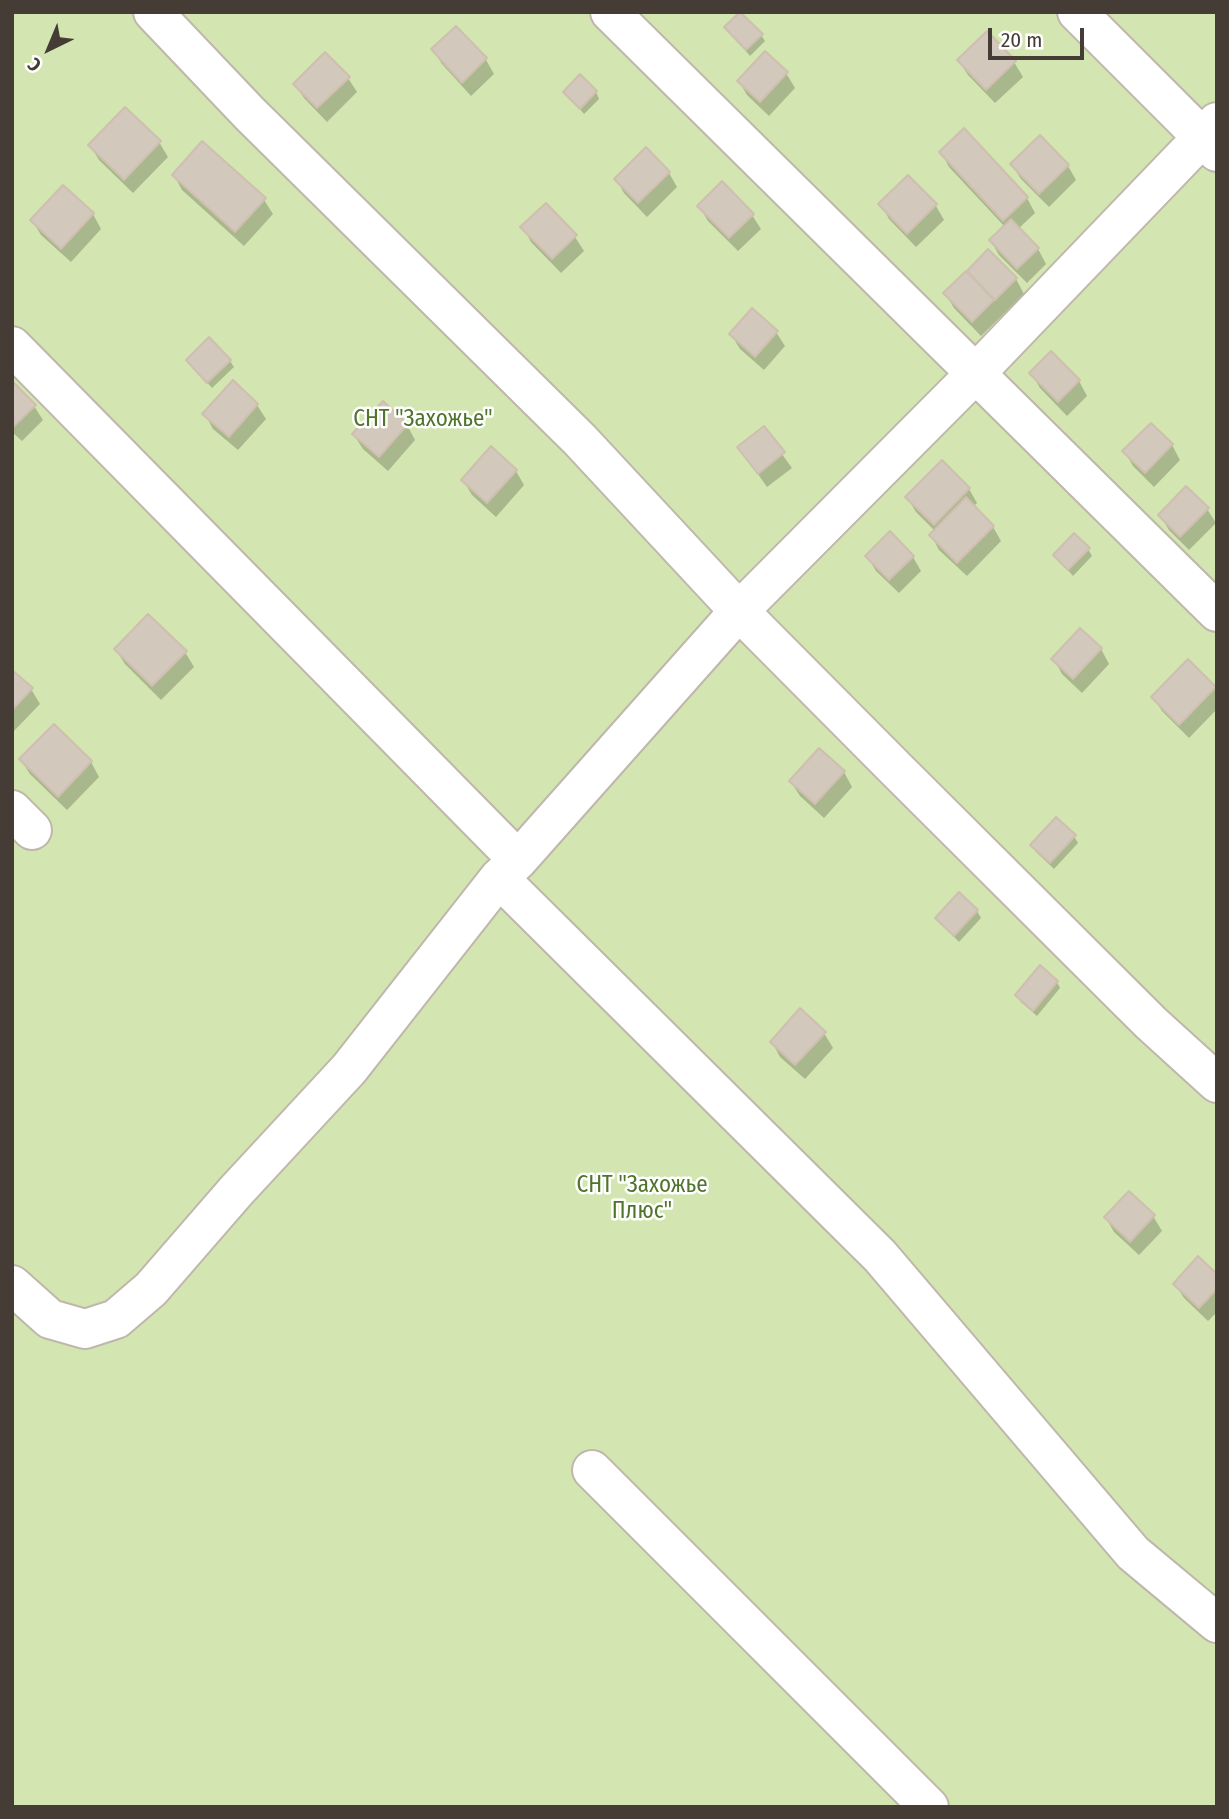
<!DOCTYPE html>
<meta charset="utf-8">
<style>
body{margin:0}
#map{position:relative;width:1229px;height:1819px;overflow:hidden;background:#f2ede6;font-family:"Fira Sans Condensed",sans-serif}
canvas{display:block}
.frame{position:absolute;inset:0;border:14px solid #453d35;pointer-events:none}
.north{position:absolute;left:14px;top:14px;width:70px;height:70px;-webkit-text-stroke:5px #fff;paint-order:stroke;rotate:223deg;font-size:19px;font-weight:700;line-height:28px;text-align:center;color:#453d35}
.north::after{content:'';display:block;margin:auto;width:24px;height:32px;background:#453d35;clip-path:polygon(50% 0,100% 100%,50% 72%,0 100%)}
.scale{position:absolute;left:988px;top:28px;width:96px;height:32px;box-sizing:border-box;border:4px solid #453d35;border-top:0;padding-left:9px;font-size:21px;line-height:24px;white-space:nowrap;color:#453d35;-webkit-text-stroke:5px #fff;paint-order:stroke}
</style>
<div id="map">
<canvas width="1229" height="1819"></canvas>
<div class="frame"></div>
<div class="north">С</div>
<div class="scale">20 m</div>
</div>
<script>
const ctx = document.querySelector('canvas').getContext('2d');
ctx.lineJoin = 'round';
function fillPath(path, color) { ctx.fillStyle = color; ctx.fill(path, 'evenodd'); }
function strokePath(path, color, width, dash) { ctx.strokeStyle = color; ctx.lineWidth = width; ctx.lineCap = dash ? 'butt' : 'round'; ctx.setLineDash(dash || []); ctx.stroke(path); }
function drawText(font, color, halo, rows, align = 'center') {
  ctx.font = font + ' "Fira Sans Condensed",sans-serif'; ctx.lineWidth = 5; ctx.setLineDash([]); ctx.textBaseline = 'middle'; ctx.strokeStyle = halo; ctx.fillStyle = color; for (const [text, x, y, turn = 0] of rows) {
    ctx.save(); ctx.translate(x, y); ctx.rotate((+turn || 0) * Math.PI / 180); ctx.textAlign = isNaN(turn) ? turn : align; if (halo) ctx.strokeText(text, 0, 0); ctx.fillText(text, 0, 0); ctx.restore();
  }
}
fillPath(new Path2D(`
 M12,12H1217V1807H12Z`), '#d3e5b0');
fillPath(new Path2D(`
 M456,28L486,60L494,74L471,96L442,64L433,50Z
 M726,28L761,35L765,41L750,56Z
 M959,61L1014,62L1023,77L995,103L968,75Z
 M786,73L795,88L769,116L747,95L739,81Z
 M348,78L357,92L327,122L304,98L295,84Z
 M565,92H596L599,99L584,114Z
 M964,131L1027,198L1035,213L1018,229L1038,249L1046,264L1027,283L999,255L991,241L1005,227L949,167L941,152Z
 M159,142L168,157L133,193L99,160L90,145Z
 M1012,165L1068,166L1076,180L1049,207L1021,179Z
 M669,173L677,187L647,217L624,193L616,179Z
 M174,175L264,200L273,214L244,246L182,190Z
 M908,178L936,206L944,220L916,247L889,219L881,204Z
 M546,205L575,237L584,251L561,273L531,242L523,227Z
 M699,206L752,215L761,229L738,251L708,221Z
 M93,214L101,229L71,262L41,235L32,220Z
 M988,252L1016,279L1024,294L981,336L954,308L946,294Z
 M776,332L785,346L764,370L740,349L731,334Z
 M1051,354L1079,381L1087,396L1067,416L1040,388L1032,374Z
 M188,360L230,361L234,367L212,388Z
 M12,384L34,406L43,420L22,441L12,432Z
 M383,403L407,425L415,440L388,471L363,449L354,435Z
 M257,405L266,419L238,450L213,429L205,414Z
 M763,428L792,468L767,487L739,447Z
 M1172,445L1180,460L1154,487L1133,466L1125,452Z
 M516,471L524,485L496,517L472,495L463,480Z
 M969,489L977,503L973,507L993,527L1001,541L967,576L939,550L931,535L935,531L916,512L907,497Z
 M1207,509L1216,523L1189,550L1169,530L1160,515Z
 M1088,549L1092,556L1073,576L1055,555Z
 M867,556L913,557L921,571L899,593L876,571Z
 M1081,630L1101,649L1109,664L1082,693L1062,674L1054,659Z
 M116,650L185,652L194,667L161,700L125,664Z
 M1188,662L1217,692V709L1189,738L1162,711L1153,697Z
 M12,672L31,689L40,704L12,733Z
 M21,760L91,762L99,777L67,810L30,774Z
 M844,772L852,787L824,818L800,796L791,782Z
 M1074,836L1078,843L1054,869L1036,852L1032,845Z
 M977,911L981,918L959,942L937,919Z
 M1057,982L1060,988L1037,1016L1021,1002L1017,996Z
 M824,1033L833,1048L805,1079L780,1057L772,1042Z
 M1153,1216L1162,1231L1139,1255L1114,1232L1106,1218Z
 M1217,1276V1312L1208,1321L1184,1298L1175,1284Z`), '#0003');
const building = new Path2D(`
 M740,12L763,34L746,50L724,27Z
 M456,26L487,58L462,83L431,49Z
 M987,31L1016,61L986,90L957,60Z
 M765,51L788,72L760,102L737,81Z
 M325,52L350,77L317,108L293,84Z
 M580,74L597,91L580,109L563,92Z
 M125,107L161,141L124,180L88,145Z
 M964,128L1028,197L1003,221L939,152Z
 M1040,135L1069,165L1039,194L1010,164Z
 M202,141L266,198L235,232L172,175Z
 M646,147L670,172L638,203L614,179Z
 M908,175L937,204L907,234L878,204Z
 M722,181L754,214L729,238L697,206Z
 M63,185L94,213L61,249L30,220Z
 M546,203L577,235L552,259L520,227Z
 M1011,219L1039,248L1017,269L989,240Z
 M988,249L1017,278L995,300L967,271Z
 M966,271L994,300L972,322L943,293Z
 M752,308L778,331L755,357L729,334Z
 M209,337L231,360L207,383L186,360Z
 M1051,351L1080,380L1058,402L1029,373Z
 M233,380L258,404L229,437L202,414Z
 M12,381L36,405L12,428Z
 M383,401L408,424L379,457L352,434Z
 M1151,423L1173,444L1145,473L1122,451Z
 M764,426L785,452L758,474L737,447Z
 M491,446L517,470L487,503L461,480Z
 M942,460L970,488L934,525L905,497Z
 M1186,486L1209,508L1180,537L1158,515Z
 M966,497L994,526L957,563L929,535Z
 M890,531L914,556L889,580L865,556Z
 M1074,533L1090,548L1068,570L1053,555Z
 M148,614L187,651L152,686L114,649Z
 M1080,628L1102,648L1073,679L1051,659Z
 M1188,659L1216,687L1179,725L1151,697Z
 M12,670L33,688L12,710Z
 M54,724L92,761L58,797L19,759Z
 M819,748L845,771L815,804L789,781Z
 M1056,817L1076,835L1050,863L1030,845Z
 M959,892L978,910L954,936L935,918Z
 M1040,965L1058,981L1033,1011L1015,995Z
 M800,1008L826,1032L795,1065L770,1042Z
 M1129,1191L1155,1215L1130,1242L1104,1217Z
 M1198,1256L1217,1274V1289L1199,1308L1173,1284Z`);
fillPath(building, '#d3c8bc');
strokePath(building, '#cebfaf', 2);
const minor = new Path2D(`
 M153,12L250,114L580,440L739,611L895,768L1151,1023L1217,1083
 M610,12L1217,612
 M1077,12L1217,152
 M12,346L518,860
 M12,810L32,830
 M499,878L880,1256L1133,1553L1217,1623
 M12,1285L50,1319L85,1329L116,1319L151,1289L236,1191L349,1069L499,878L518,860L739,611L975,374L1217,122
 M592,1470L929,1807`);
strokePath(minor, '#c0b7ac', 42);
strokePath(minor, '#fff', 38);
drawText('23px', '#4f742b', '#fff', [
 ["СНТ \"Захожье\"",423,420],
 ["СНТ \"Захожье",642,1186],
 ["Плюс\"",642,1212]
]);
</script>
